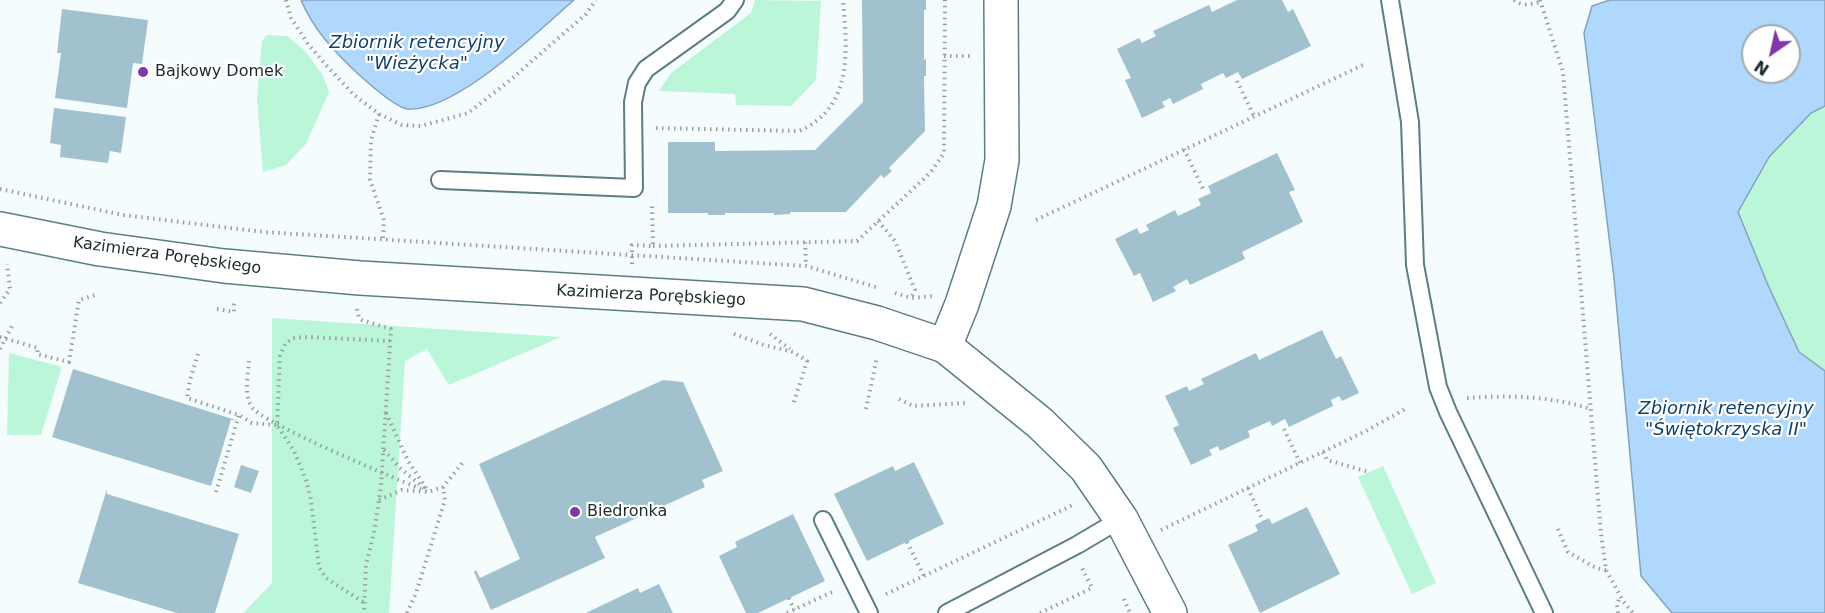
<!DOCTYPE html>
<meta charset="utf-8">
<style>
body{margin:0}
#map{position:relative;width:1825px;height:613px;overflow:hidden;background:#f5fcfd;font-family:"DejaVu Sans",sans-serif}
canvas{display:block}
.north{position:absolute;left:1741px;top:24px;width:60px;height:60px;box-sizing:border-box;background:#fff;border:2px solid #a4aaaa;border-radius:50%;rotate:214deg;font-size:16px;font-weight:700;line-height:24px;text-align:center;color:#1b2a2b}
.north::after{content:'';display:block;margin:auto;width:21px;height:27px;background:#8137a8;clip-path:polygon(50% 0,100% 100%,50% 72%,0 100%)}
</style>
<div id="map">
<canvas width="1825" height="613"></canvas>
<div class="north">N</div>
</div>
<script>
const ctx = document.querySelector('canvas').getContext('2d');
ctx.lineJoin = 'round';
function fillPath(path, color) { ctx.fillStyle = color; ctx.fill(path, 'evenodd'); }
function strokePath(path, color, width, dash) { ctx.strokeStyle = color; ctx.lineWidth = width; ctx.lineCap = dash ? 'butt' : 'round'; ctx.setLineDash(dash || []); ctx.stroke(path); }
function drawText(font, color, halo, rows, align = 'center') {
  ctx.font = font + ' "DejaVu Sans",sans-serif'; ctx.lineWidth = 4.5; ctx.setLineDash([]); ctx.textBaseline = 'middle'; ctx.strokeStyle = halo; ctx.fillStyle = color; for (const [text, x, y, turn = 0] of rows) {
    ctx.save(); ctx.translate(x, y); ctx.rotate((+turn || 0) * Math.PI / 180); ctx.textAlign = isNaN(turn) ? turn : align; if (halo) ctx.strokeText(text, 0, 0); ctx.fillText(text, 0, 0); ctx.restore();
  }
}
fillPath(new Path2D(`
 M755,0L821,1L816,80L791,106L736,105L735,94L659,91L671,73L751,13Z
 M267,35L287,36L304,50L323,75L329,92L306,144L286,165L263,172L257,99L262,41Z
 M1825,106V371L1799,352L1768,285L1738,212L1769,157L1811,113Z
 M272,318L561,337L449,385L427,349L405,361L389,613H243L272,583Z
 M9,353L62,367L41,435H7Z
 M1383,466L1436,583L1412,594L1358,477Z`), '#bcf6d8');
const water = new Path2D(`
 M301,0H574C538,31 456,112 408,109C395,108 366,81 356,72C334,51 313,29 301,0Z
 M1610,0H1825V106L1811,113L1769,157L1738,212L1768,285L1799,352L1825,371V613H1672L1641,576L1614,278L1584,33L1592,6ZM1753,36H1789V72H1753Z`);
fillPath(water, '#b0d7fc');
strokePath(water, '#83a3bd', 1.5);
fillPath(new Path2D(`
 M862,0H926V10H924V60L926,59V76H924L925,131L889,168L892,171L884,178L881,175L846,212H790V214L774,215V213H725V215H708V213H668V142H715V151L815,150L863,102Z
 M1237,0H1282L1288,12L1293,9L1311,46L1242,79L1238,72L1226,78L1223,73L1201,84L1203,89L1173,104L1170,98L1162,102L1165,107L1142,118L1125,80L1131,78L1117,49L1139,38L1142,43L1156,36L1153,31L1209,5L1212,12Z
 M62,9L148,20L142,64L133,63L127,108L55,98L61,53H57Z
 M54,108L126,117L121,153L110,151L108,163L60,157L61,145L50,143Z
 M1277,153L1295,190L1289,192L1303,222L1242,252L1245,259L1190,285L1187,279L1173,287L1176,291L1153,302L1140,273L1134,276L1115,239L1137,228L1140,234L1149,230L1146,225L1175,210L1178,216L1201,205L1198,199L1211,193L1208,186Z
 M1322,330L1336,359L1341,356L1359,393L1342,401L1339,396L1331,400L1333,406L1289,427L1285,419L1272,426L1270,421L1248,431L1250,437L1220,451L1218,446L1209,450L1212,455L1191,465L1173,428L1179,425L1165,396L1187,386L1189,391L1204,384L1201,379L1256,353L1259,360Z
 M73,369L236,420H231L211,486L52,437Z
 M663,380L683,382L723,471L702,480L705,487L595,537L605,558L491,610L474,572L476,570L480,578L520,559L479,464Z
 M914,462L944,524L867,561L834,494L893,466L895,471Z
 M241,465L259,471L251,493L234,487Z
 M107,489V494L239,534L215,613H177L78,583Z
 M1307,507L1340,574L1260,613L1228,545L1258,531L1255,525L1269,518L1272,524Z
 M793,514L825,581L758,613H746L719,556L737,547L735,542Z
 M659,584L673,613H586L638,588L640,593Z`), '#a1c1ce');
const lane = new Path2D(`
 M1390,0L1410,122L1415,265L1438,387L1448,412L1544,613
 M440,180L634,188L633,102L637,83L646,69L727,11L735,0
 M823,520L869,613
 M947,613L1077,545L1121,519`);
const street = new Path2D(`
 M945,346L1040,423L1086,468L1121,519L1170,613`);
const secondary = new Path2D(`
 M0,229L100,249L224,266L360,278L803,304L877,323L945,346L962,304L994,206L1002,160L1001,0`);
strokePath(lane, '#5c7e82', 20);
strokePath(street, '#5c7e82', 36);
strokePath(secondary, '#5c7e82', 36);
strokePath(new Path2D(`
 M286,0L291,18L308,44L325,64L353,94L379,114L402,125L421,126L468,113L508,82L586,14L596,0
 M1514,0C1522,7 1531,4 1540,2
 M1540,0L1563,72L1601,534L1606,570L1623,601L1633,613
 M944,56H972
 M1237,81L1254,116
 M379,114L371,140L370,180L384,220L383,240
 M656,128L799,131C854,107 847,50 843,0
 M1184,149L1203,189
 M0,189L123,215L264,232L806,266L879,288
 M1036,220L1363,65
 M878,221L895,241L915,290L911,298
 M805,242L806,266
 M653,246L857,241L931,172L944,153L945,0
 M632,264V245L653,246L652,202
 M895,293L912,298L932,296
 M0,303L10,289L7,264
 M217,309L234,312V305L237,300
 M357,309L359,318L362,320L391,329L381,486L374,533L366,565L364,613
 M734,334L764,345L793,352L807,361L793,405
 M770,334L790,349
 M0,337L38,348L37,354L69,362L79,300L95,295
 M0,349L12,326
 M198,354L190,380L187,398L239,415L252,423L276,425
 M249,361C248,375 244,392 251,406C258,422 404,482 428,492
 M1467,398C1509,395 1552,396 1591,409
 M899,399L913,406L966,403
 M866,409L877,357
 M386,413L408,461L428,491
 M1284,429L1300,463
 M384,450L400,468L424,488
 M1323,452L1327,460L1369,472
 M1248,488L1263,521
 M216,492L239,415
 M379,500L402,490L428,492L443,487L464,461
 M1558,529L1568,552L1596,568L1606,570
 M1161,530L1366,431L1407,408
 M907,542L924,576
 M886,594L1075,504
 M789,598L794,610
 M1124,599L1130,613
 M363,602L326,578L319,567L311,500L306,480L294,451L277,425L280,356L285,344L293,338L308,337L390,341
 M407,613L416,593L445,500L443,487
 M787,613L832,592
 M1040,613L1092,588L1082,568
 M1618,613L1617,605L1620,596`), '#95a0a1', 4, [1.5, 4.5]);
strokePath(lane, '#fff', 16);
strokePath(street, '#fff', 33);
strokePath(secondary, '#fff', 33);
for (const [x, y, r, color] of [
 [143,72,6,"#8137a8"],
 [575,512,6,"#8137a8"]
]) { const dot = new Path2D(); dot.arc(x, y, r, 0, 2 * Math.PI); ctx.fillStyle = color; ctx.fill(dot); strokePath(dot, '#fff', 2); }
drawText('16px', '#1b2a2b', '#fff', [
 ["Bajkowy Domek",155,72],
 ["Biedronka",587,512]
], 'left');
drawText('16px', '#1b2a2b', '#fff', [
 ["Kazimierza Porębskiego",167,256,8],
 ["Kazimierza Porębskiego",651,296,3]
]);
drawText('italic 18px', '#114168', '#fff', [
 ["Zbiornik retencyjny",417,43],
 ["\"Wieżycka\"",417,64],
 ["Zbiornik retencyjny",1726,409],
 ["\"Świętokrzyska II\"",1726,430]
]);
</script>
